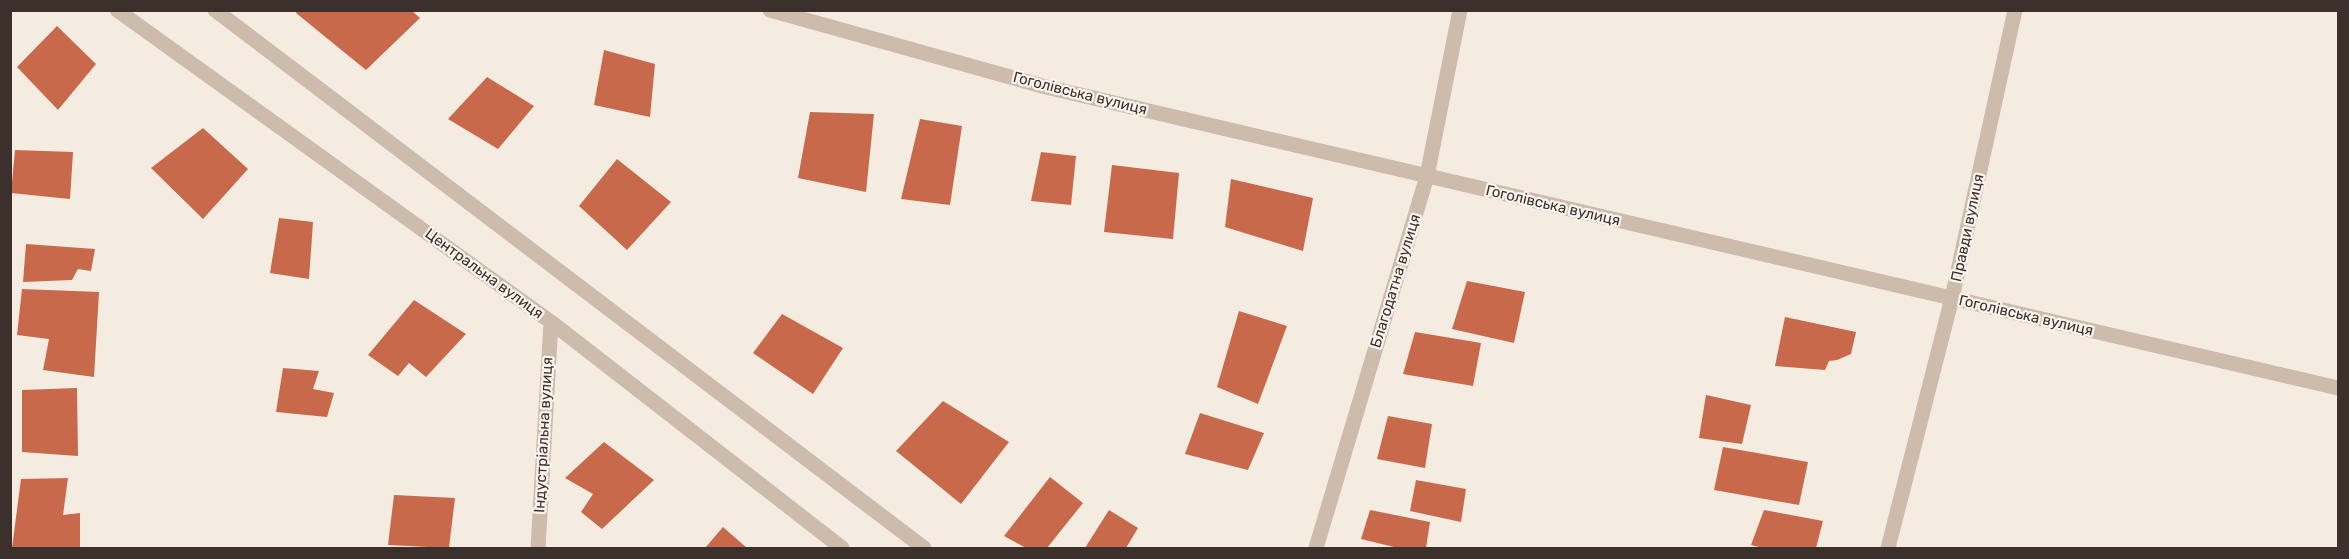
<!DOCTYPE html>
<meta charset="utf-8">
<style>
body{margin:0}
#map{position:relative;width:2349px;height:559px;overflow:hidden;background:#f4ebe1;font-family:Rubik,sans-serif}
canvas{display:block}
.frame{position:absolute;inset:0;border:12px solid #3b302b;pointer-events:none}
</style>
<div id="map">
<canvas width="2349" height="559"></canvas>
<div class="frame"></div>
</div>
<script>
const ctx = document.querySelector('canvas').getContext('2d');
ctx.lineJoin = 'round';
function fillPath(path, color) { ctx.fillStyle = color; ctx.fill(path, 'evenodd'); }
function strokePath(path, color, width, dash) { ctx.strokeStyle = color; ctx.lineWidth = width; ctx.lineCap = dash ? 'butt' : 'round'; ctx.setLineDash(dash || []); ctx.stroke(path); }
function drawText(font, color, halo, rows, align = 'center') {
  ctx.font = font + ' Rubik,sans-serif'; ctx.lineWidth = 4.5; ctx.setLineDash([]); ctx.textBaseline = 'middle'; ctx.strokeStyle = halo; ctx.fillStyle = color; for (const [text, x, y, turn = 0] of rows) {
    ctx.save(); ctx.translate(x, y); ctx.rotate((+turn || 0) * Math.PI / 180); ctx.textAlign = isNaN(turn) ? turn : align; if (halo) ctx.strokeText(text, 0, 0); ctx.fillText(text, 0, 0); ctx.restore();
  }
}
fillPath(new Path2D(`
 M298,10H411L420,18L366,70L296,13Z
 M57,26L96,64L58,110L17,67Z
 M604,50L655,64L650,117L594,105Z
 M487,77L534,106L498,149L448,119Z
 M810,112L874,114L866,192L798,178Z
 M920,119L962,126L950,205L901,199Z
 M203,128L248,169L203,219L151,168Z
 M15,150L73,152L70,199L11,193Z
 M1041,152L1076,156L1071,205L1031,201Z
 M617,159L671,202L627,250L579,206Z
 M1112,165L1179,173L1173,239L1104,232Z
 M1231,179L1313,198L1303,251L1225,227Z
 M279,218L313,222L309,279L270,273Z
 M26,244L95,249L91,271L78,269L72,280L23,282Z
 M1467,281L1525,292L1514,343L1452,329Z
 M22,289L99,292L94,377L43,370L49,339L17,335Z
 M414,300L466,334L426,377L409,363L398,376L368,355Z
 M1239,311L1287,326L1258,404L1217,387Z
 M782,314L843,348L813,394L753,353Z
 M1785,317L1856,332L1851,354L1837,360L1829,361L1825,370L1775,366Z
 M1415,332L1481,343L1473,386L1403,374Z
 M283,368L319,371L313,389L334,393L327,417L276,412Z
 M77,388L78,456L22,452V390Z
 M1706,395L1751,405L1742,444L1699,438Z
 M943,401L1009,442L961,504L896,451Z
 M1200,413L1264,433L1248,470L1185,454Z
 M1388,416L1432,424L1425,468L1377,459Z
 M604,442L654,480L602,529L581,512L593,494L565,478Z
 M1723,447L1808,462L1799,505L1714,490Z
 M1050,477L1083,503L1047,548H1026L1004,536Z
 M68,478L63,515L80,513V548H12L21,479Z
 M1416,480L1466,489L1461,522L1410,511Z
 M394,495L455,498L449,548L388,545Z
 M1109,510L1138,528L1126,548H1085Z
 M1370,510L1430,522L1426,548H1398L1361,539Z
 M1764,510L1823,521L1816,548H1763L1751,545Z
 M723,527L747,548H705Z`), '#c8694b');
strokePath(new Path2D(`
 M117,10L551,322L842,548
 M215,10L924,548
 M770,10L1046,87L2338,388
 M538,548L551,322
 M1316,548L1427,176L1460,10
 M1888,548L1952,298L2015,10`), '#cdbbac', 15);
drawText('15px', '#3b302b', '#fbf5ee', [
 ["Гоголівська вулиця",1080,94,14],
 ["Гоголівська вулиця",1553,206,13],
 ["Правди вулиця",1968,228,-78],
 ["Центральна вулиця",484,274,36],
 ["Благодатна вулиця",1396,281,-73],
 ["Гоголівська вулиця",2026,316,13],
 ["Індустріальна вулиця",544,435,-87]
]);
</script>
